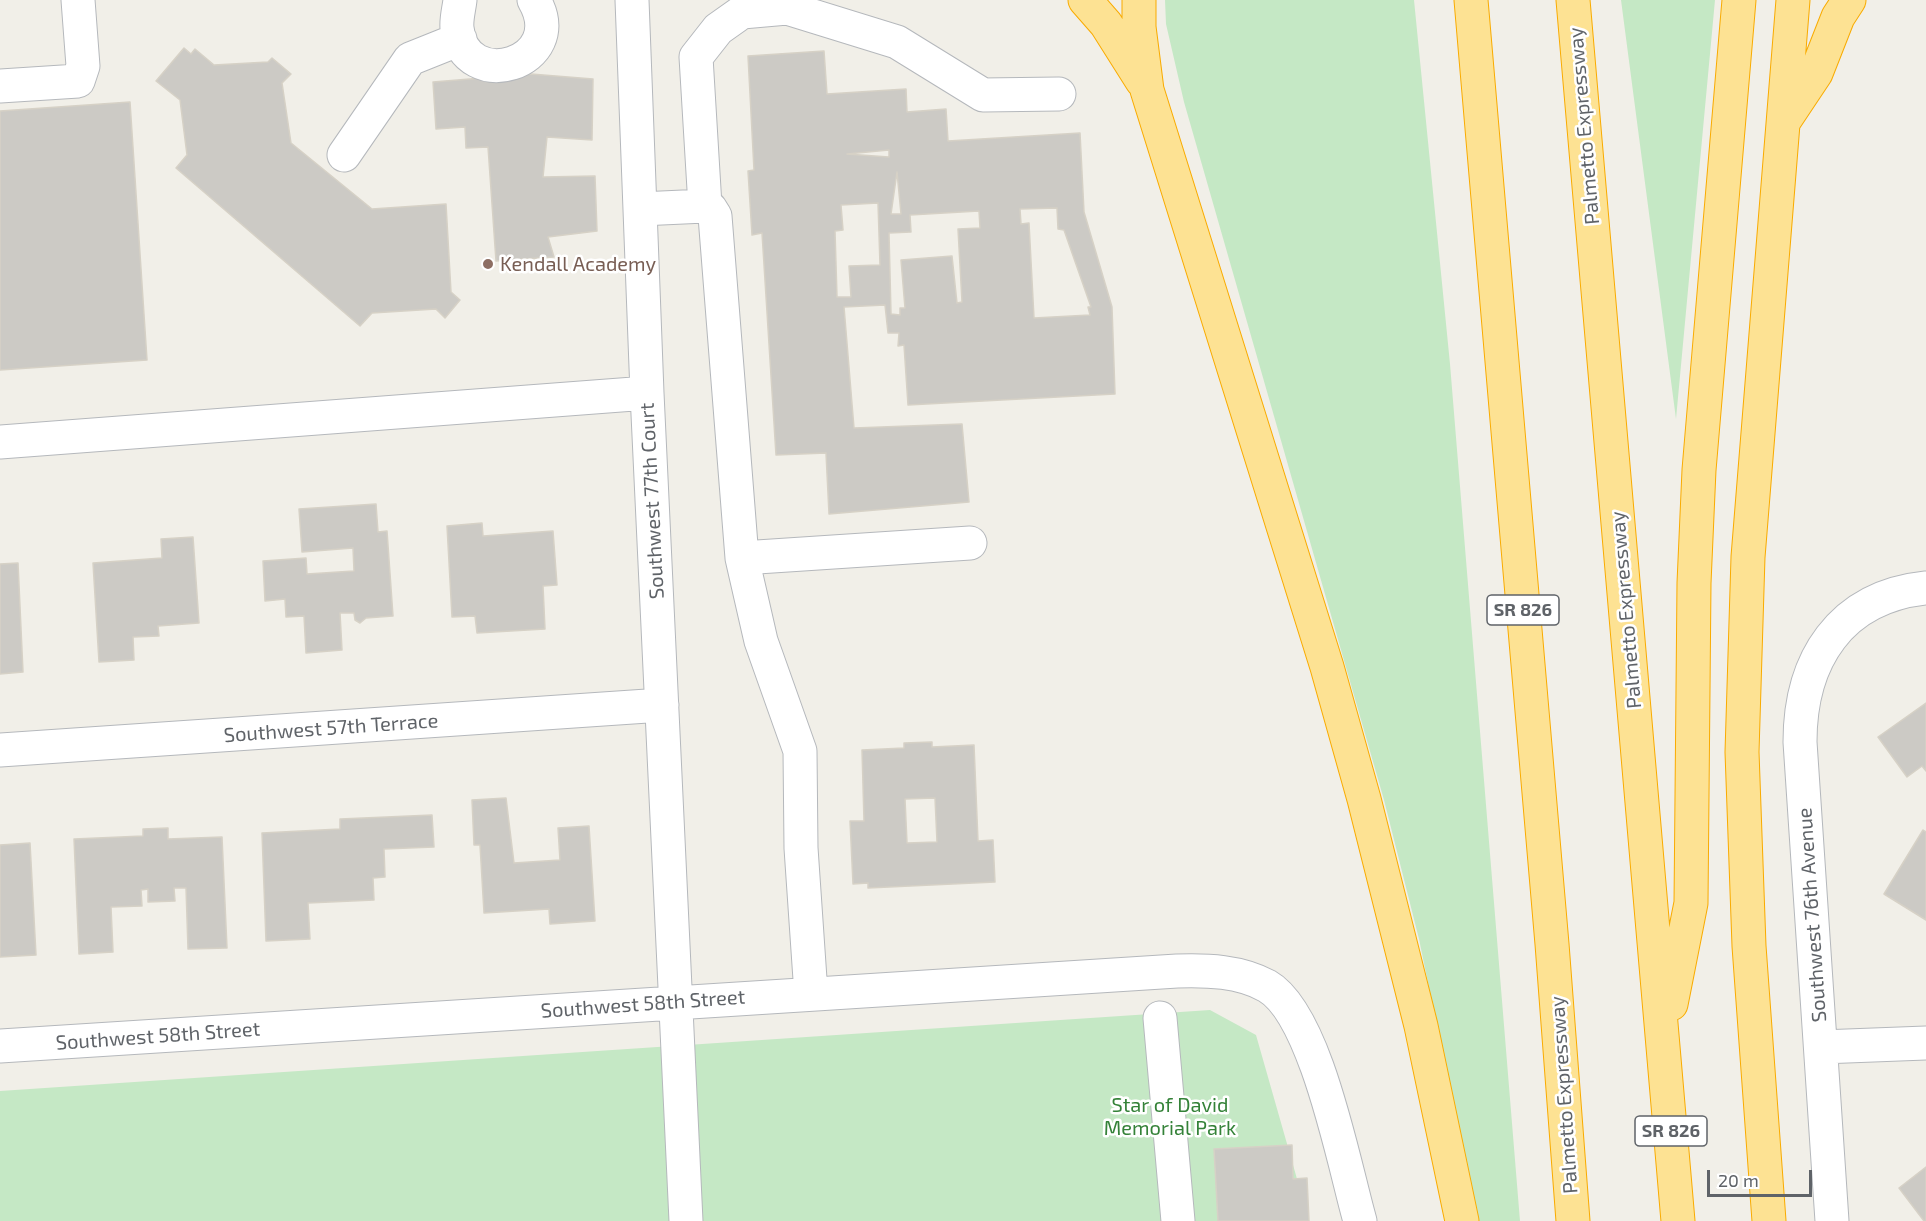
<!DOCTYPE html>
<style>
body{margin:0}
#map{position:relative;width:1926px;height:1221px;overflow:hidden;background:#f1efe8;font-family:"Exo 2",sans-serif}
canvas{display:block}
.scale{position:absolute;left:1707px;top:1170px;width:105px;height:27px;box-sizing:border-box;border:3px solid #5f6368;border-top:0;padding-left:8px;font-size:18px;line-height:21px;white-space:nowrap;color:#5f6368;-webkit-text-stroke:4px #fff;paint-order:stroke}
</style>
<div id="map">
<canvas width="1926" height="1221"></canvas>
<div class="scale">20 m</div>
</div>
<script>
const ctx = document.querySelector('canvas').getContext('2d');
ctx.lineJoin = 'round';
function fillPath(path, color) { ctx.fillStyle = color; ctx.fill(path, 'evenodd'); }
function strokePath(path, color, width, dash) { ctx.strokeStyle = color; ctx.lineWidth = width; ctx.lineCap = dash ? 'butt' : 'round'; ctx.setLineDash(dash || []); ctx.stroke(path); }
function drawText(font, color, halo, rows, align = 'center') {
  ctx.font = font + ' "Exo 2",sans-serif'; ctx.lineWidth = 5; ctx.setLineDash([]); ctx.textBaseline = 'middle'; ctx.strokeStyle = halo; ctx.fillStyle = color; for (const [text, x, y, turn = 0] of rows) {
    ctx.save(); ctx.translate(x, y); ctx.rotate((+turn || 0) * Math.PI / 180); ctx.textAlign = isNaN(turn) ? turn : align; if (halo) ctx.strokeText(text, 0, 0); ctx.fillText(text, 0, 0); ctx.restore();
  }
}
fillPath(new Path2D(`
 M1165,0H1414L1450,364L1520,1221H1477L1419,939L1384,800L1184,102L1166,24Z
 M1621,0H1715L1676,419Z
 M1210,1010L1256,1035L1309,1221H0V1091Z`), '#c5e8c5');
const building = new Path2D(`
 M184,48L191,54L195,49L214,65L268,62L272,58L291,74L282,83L291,143L372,209L446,204L451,292L460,300L445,318L436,309L372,313L360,326L176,168L187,155L180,100L156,81Z
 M824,51L827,94L906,89L907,112L946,109L948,141L1080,133L1084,212L1112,307L1115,394L908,405L904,345L898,346L899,333H888L885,305L844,307L854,428L962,424L969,502L829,514L826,453L776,455L762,233L752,235L748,171L754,170L748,56ZM889,150V157L847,154ZM897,172L901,214H891ZM878,203L880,265L849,266L851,297H837L835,231L843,230L841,205ZM1057,208L1058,229L1064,230L1091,307H1088L1090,315L1034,318L1029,223L1021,224L1020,209ZM979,211L980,228L958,229L962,302L957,303L952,256L901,260L905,308H900V315L891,314L889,233L911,232L910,215Z
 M531,74L593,79L592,140L547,137L543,177L595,176L597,231L548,237L554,257L496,261L488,147L466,148L465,127L436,129L433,82Z
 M130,102L147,360L0,370V111Z
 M376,504L378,532L387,531L393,616L366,618L360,623L355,620L354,613H340L342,650L306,653L304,616L286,617L285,599L265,601L263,561L306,558L307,574L354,571L353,548L302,552L299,509Z
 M482,523L483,536L553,531L557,585L543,586L545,629L477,633L475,616L452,617L447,526Z
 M193,537L199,623L158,626L159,636L133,637L134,660L99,662L93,563L162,558L161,539Z
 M18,563L23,672L0,674V564Z
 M1926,703V771L1922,766L1907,777L1878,737Z
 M932,742V747L974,745L978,841L993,840L995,882L868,888V883L853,884L850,821H864L862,750L904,748V743ZM935,798L937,842L907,843L905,799Z
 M506,798L514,863L560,860L558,828L589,826L595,921L550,924L549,909L484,913L480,845H474L472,800Z
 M432,815L434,847L384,849L385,877L373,878L374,900L308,903L310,939L266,941L262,833L340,829V819Z
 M168,828V839L222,837L227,948L188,949L186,888H174L175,901L148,902V889L141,890L142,906L111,907L113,952L79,954L74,839L143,836V829Z
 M1923,830L1926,832V920L1884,894Z
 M30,843L36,955L0,957V845Z
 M1292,1145L1293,1179L1307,1178L1309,1221H1218L1214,1149Z
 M1926,1167V1221H1924L1899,1188Z`);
fillPath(building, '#cccac5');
strokePath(building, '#d6d1c6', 1.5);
const minor = new Path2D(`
 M460,0C459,9 456,19 457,28C464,95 571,64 534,0
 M632,0L647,393L686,1221
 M0,86L78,81L83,66L78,0
 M344,155L410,59L460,39
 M705,206L696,57L718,29L742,12L787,8L897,42L983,95L1059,94
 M640,209L705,206L710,208L715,216L742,558L761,641L800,751L801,848L811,994
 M0,442L647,393
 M742,558L970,543
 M0,750L662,705
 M1160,1018L1178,1221
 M0,1046L1177,971C1207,970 1240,971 1267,986C1316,1014 1344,1165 1360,1221
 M1821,1047L1926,1043
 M1832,1221L1800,742C1800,660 1840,597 1926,588`);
const highway = new Path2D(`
 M1085,0L1106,24L1142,81
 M1139,0V27L1147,90L1327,667L1364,799L1421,1026L1462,1221
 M1471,0L1552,944L1573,1221
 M1573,0L1678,1221
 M1784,121L1816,73L1838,17L1849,0
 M1671,1004L1691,903L1694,583L1699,470L1739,0
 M1769,1221L1749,946L1742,752L1748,557L1793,0`);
strokePath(minor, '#b5b8bc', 35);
strokePath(highway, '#f9ab00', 35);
strokePath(minor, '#fff', 33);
strokePath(highway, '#fde293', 33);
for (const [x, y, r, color] of [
 [488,264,6,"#8d6e63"]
]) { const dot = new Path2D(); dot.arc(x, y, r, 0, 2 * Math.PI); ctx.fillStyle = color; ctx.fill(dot); strokePath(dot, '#fff', 2); }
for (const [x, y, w] of [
 [1523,610,72],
 [1671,1131,72]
]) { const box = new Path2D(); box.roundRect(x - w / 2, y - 15, w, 30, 4.5); ctx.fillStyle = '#fff'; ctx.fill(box); strokePath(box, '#5f6368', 1.5); }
drawText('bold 18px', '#5f6368', null, [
 ["SR 826",1523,610],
 ["SR 826",1671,1131]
]);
drawText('20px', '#5f6368', '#fff', [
 ["Palmetto Expressway",1584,126,-95],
 ["Southwest 77th Court",652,501,-93],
 ["Palmetto Expressway",1626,610,-95],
 ["Southwest 57th Terrace",331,728,-4],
 ["Southwest 76th Avenue",1812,915,-94],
 ["Southwest 58th Street",643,1004,-4],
 ["Southwest 58th Street",158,1036,-4],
 ["Palmetto Expressway",1564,1095,-94]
]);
drawText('20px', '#785e54', '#fff', [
 ["Kendall Academy",500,264]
], 'left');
drawText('20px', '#348238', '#fff', [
 ["Star of David",1170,1105],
 ["Memorial Park",1170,1128]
]);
</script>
